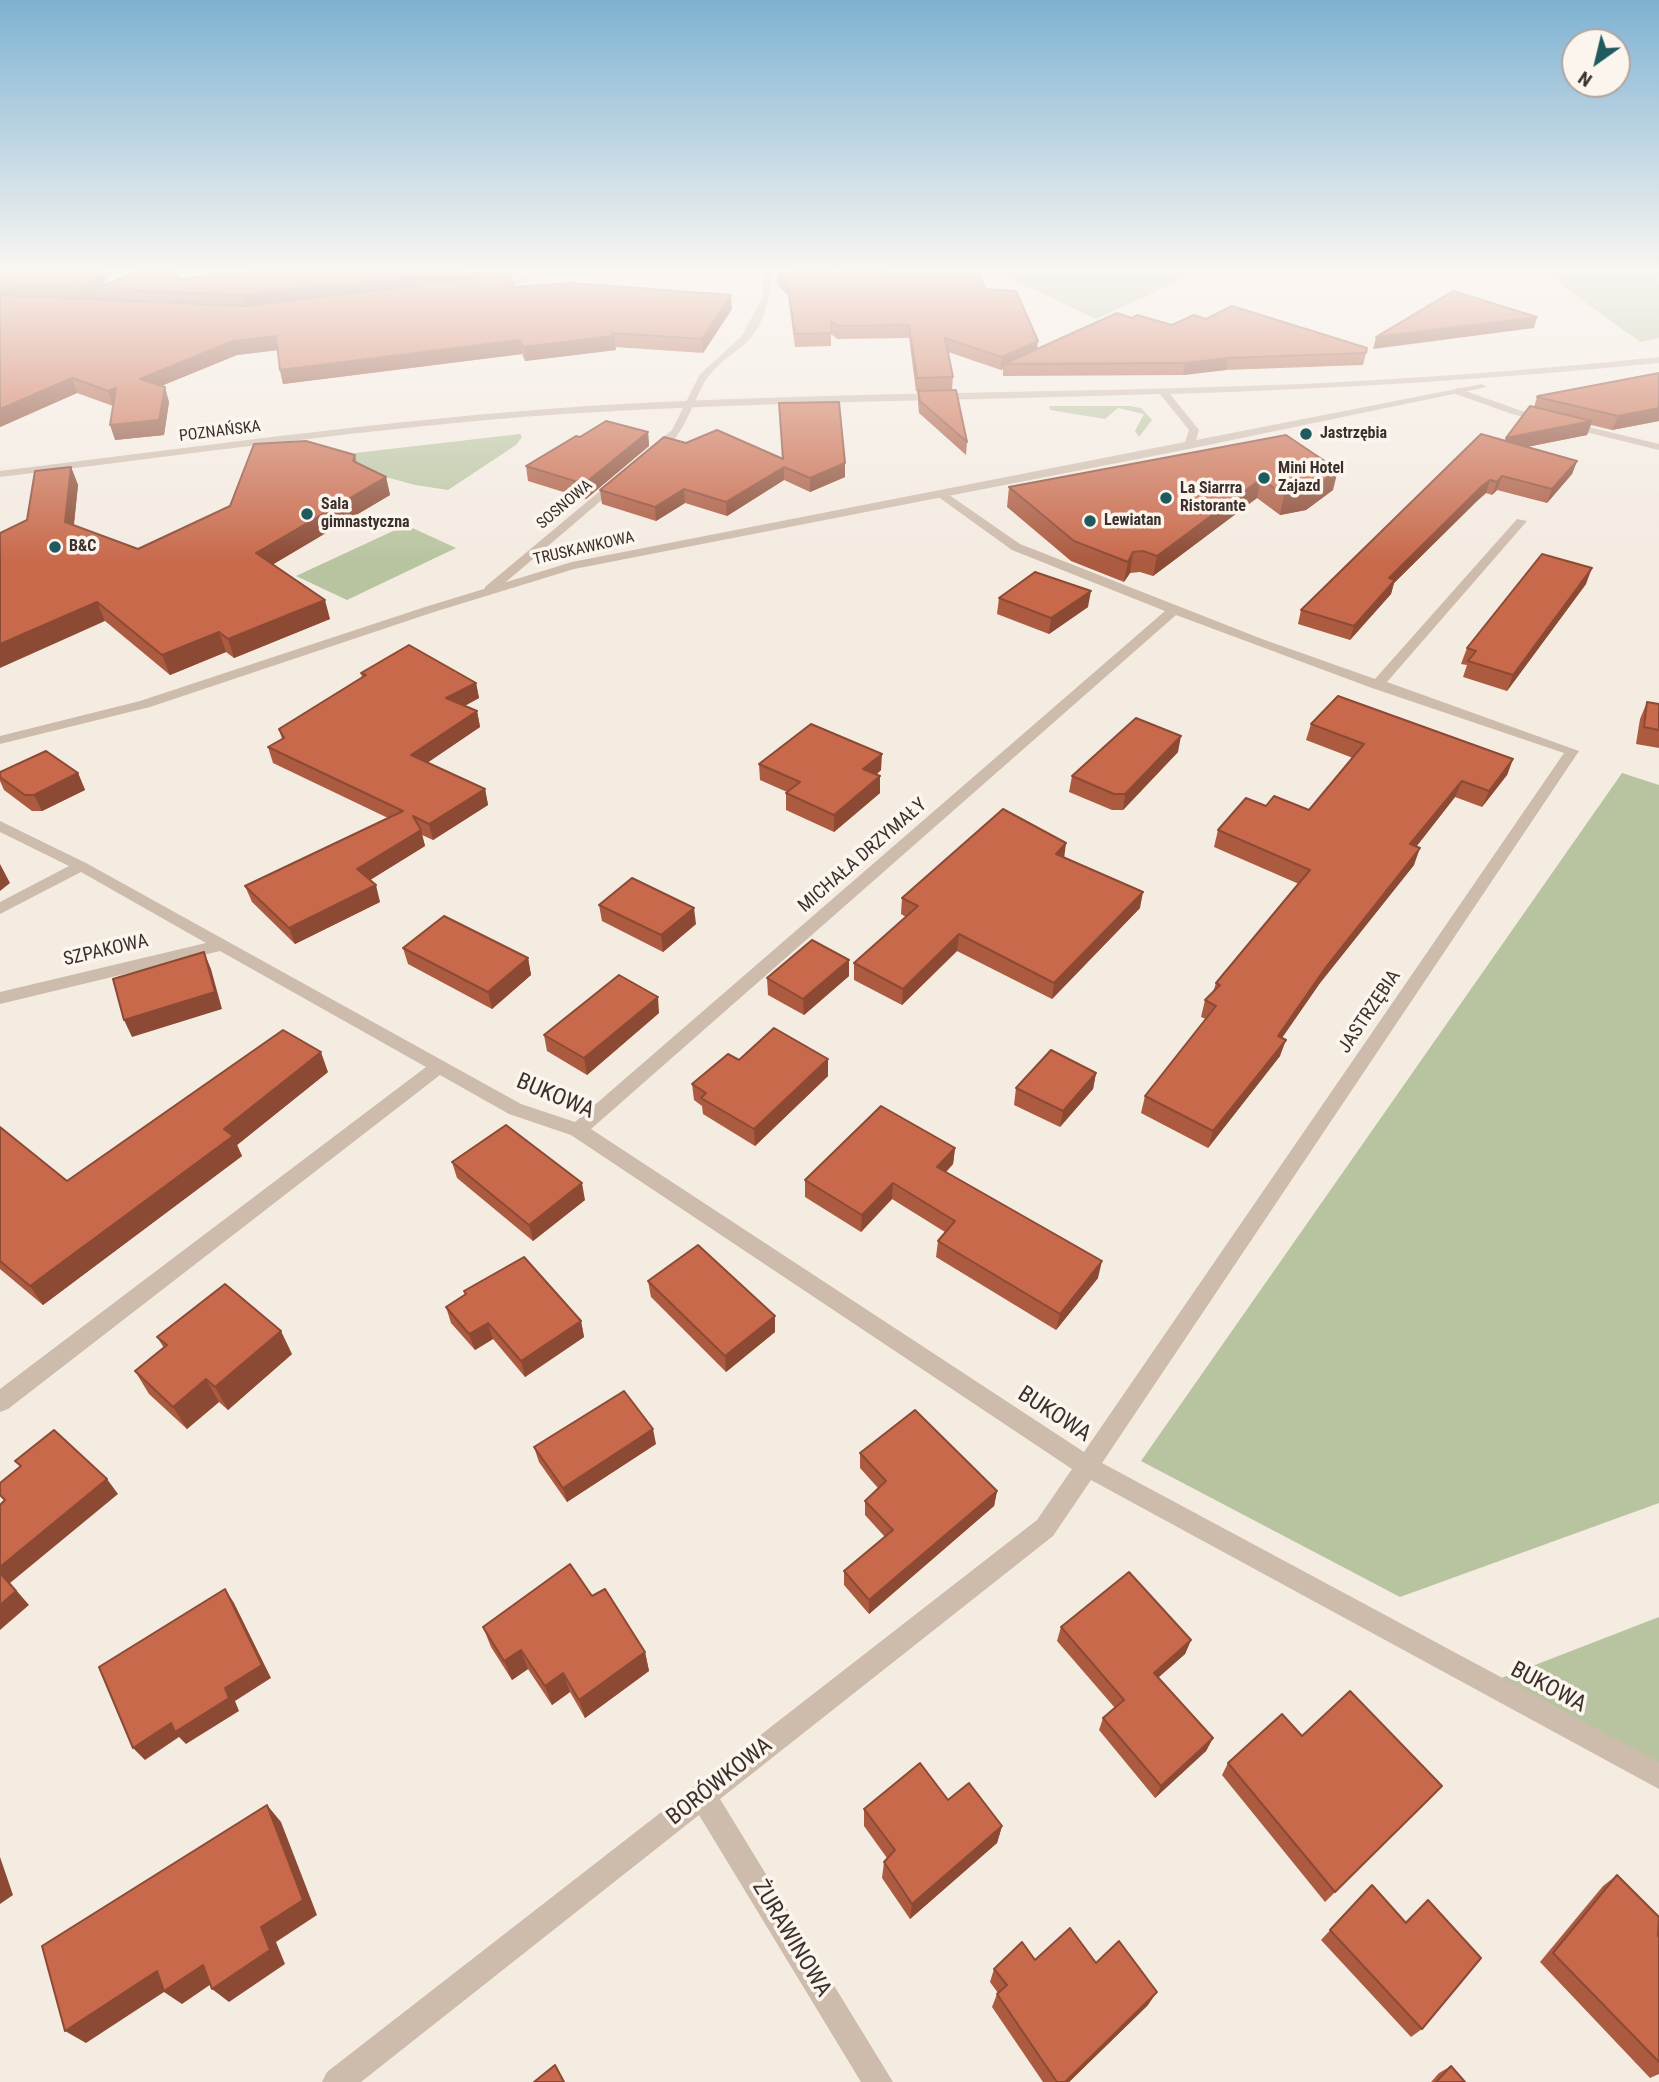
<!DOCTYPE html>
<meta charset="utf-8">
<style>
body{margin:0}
#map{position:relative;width:1659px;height:2082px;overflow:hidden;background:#f4ebe1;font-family:"Roboto Condensed",sans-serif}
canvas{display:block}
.north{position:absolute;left:1561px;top:28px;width:70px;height:70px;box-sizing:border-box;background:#fbf5ee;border:2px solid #aea6a0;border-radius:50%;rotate:214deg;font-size:19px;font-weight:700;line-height:28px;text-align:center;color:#3b302b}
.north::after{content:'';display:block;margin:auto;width:24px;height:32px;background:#1f5a5e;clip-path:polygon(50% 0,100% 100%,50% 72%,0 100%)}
</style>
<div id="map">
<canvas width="1659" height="2082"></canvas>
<div class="north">N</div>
</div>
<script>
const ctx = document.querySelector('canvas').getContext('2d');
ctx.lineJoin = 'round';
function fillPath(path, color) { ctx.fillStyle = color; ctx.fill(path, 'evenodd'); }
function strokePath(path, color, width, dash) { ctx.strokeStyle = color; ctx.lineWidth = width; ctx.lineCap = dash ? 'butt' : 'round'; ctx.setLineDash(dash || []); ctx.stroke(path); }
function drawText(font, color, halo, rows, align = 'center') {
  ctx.font = font + ' "Roboto Condensed",sans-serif'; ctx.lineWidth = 7; ctx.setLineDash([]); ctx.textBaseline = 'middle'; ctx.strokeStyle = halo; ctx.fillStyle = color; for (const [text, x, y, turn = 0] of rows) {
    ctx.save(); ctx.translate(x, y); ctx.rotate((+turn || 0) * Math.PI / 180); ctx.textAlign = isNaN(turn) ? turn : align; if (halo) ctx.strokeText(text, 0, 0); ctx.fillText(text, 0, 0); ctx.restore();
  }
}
fillPath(new Path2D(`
 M995,271H1200L1096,319Z
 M1542,271H1659V338L1640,342Z
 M1049,406H1130L1141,408L1152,420L1139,437L1135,431L1144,414L1118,408L1105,419L1050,410Z
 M520,434L522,437L516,445L448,490L415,485L338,464L355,453Z
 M406,525L456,548L347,600L296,576Z
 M1622,773L1659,785V1503L1400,1597L1141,1461Z
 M1659,1617V1771L1491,1682Z`), '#b8c4a0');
fillPath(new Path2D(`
 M533,271H543L523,283L492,289L488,286L518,279Z
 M764,271H772C771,295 765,323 748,341C735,353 718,363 708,377C694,395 679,458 648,454V450L672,430L700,374L742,336L762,298Z
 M1457,388L1519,410L1659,444V450L1512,414L1453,393L1452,391Z
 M613,480L623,482L493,593H485V587Z
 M937,492H945L1020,544L1262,639L1375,679L1517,519L1527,521L1387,682L1579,751L1102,1463L1659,1762V1789L1091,1480L1053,1536L720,1799L893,2082H861L699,1815L361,2082H322L327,2072L1037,1520L1072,1469L571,1135L509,1114L440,1075L8,1409L0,1412V1389L426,1067L220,951L0,1004V992L206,943L81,872L0,914V902L69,866L0,832V821L86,863L521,1104L575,1122L1165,611L1012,550L937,496ZM1176,615L1372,688L1564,753L1084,1452L591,1129Z`), '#cdbbac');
fillPath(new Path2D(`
 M1659,357V363C1496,379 1334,389 1170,394L1199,430L1196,440L1482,384L1487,387L1189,449L574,569L434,612L150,707L0,744V736L140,701L425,607L572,562L1185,442L1189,430L1160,394C961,401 762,401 564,414C375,427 187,455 0,477V471C213,445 426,414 640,403C852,392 1064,393 1275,385C1404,380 1531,370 1659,357Z`), '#cdbbac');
fillPath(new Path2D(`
 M0,271H114L102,285L141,271H177L179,279L506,271L507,276L515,287L732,309L703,353L615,347L616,350L525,361L522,354L283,384L280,370L277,350L237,355L161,386L169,402L164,435L115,440L113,406L77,393L0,427Z
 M826,272L888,276L985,289L1038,349L1132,318L1172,325L1206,319L1366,353L1363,365L1226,370L1183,375L1003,376V369L1001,370L948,352L953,377L952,390L967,442L966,455L919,413L918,403V391H916L909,338L837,339L831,334V346L795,347L788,295L777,285V273Z
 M1659,373V421L1612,430L1591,425L1587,435L1527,447L1577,461L1572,474L1547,503L1497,490L1492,495L1486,493L1477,501L1394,583L1391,594L1350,640L1298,624L1301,610L1505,441L1506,438L1534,407L1537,397Z
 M648,432L649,446L586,499L528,481L526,466L580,437Z
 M1286,435L1333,490L1306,510L1280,515L1257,498L1153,576L1140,572L1130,573L1124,582L1071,561L1007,507L1009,487Z
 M686,443L782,459L845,463V477L810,492L784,480L727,516L685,503L656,521L602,504L600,490Z
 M355,455L357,463L386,477L390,495L273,564L330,619L234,658L226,652L170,675L105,621L27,520L71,467L78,485L74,525L138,549Z
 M1586,584L1507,691L1463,677L1467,665L1461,664L1467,648Z
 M999,598L1088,607L1049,634L997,614Z
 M361,673L476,683L479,698L464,706L477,711L480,727L427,763L485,789L488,805L433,840L422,835L425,846L370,880L380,902L295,944L252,902L245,886L388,818L273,763L268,747L282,739L279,729L362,678Z
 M1647,702L1659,704V748L1636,744L1640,719Z
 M1311,724L1513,759L1507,775L1482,807L1455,797L1416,847L1414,865L1320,983L1282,1038L1280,1056L1208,1148L1141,1113L1145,1096L1206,1019L1201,1017L1205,1000L1213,992L1216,983L1299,884L1214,847L1218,830L1309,810L1353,758L1306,740Z
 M1178,752L1123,810H1112L1069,792L1072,776Z
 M759,764L881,770L876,775L880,793L834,832L786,810V793L787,792L760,780Z
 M0,772L78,773L85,790L42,811H32L4,790L0,781Z
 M1064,857L1140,908L1052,999L957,951L902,1005L854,980V963L906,917L901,914L902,898Z
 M599,905L696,924L663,952L602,921Z
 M403,948L528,958L531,975L492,1009L408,964Z
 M849,960V976L804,1015L768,995L767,978Z
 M659,1013L587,1075L547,1051L544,1035Z
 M828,1059V1076L755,1146L703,1114L702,1106L694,1100L692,1084Z
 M328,1072L237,1145L242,1156L43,1305L0,1269V1127L67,1181Z
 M1096,1073L1093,1089L1060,1127L1014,1105L1016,1088Z
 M955,1148L953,1164L946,1172L1098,1278L1056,1330L936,1257L938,1241L945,1232L892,1199L861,1232L805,1197V1180Z
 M452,1162L585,1200L533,1241L457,1178Z
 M648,1281L775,1332L726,1372L651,1297Z
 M464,1291L581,1321L584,1337L525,1377L493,1339L475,1350L451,1323L446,1307L465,1295Z
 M157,1337L292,1354L228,1410L219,1402L187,1429L149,1394L135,1371L164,1348Z
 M656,1444L567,1502L539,1462L534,1447Z
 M860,1453L997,1491L994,1506L869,1614L844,1585V1571L885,1537L865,1515V1501L878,1488L860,1468Z
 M592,1596L645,1652L649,1671L585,1718L570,1692L552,1705L528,1669L512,1680L491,1647L483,1627Z
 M1061,1627L1191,1640L1185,1654L1158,1678L1213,1738L1206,1751L1155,1798L1099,1730L1103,1718L1115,1708L1057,1641Z
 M1302,1736L1442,1786L1325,1902L1222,1775L1228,1763Z
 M948,1800L1002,1826L997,1843L910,1919L882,1878L884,1862L887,1858L864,1826V1809Z
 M1617,1875L1659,1937V2074L1650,2078L1540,1962L1603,1886Z
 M1372,1885L1405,1922L1428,1900L1422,2029L1411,2037L1321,1940Z
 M1035,1960L1096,1963L1148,2005L1069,2082H1043L992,2007L997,1994L998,1993L990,1982L994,1969Z
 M1451,2066L1465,2082H1431L1439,2073Z`), '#ac5a40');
fillPath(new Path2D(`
 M99,271H114L99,289H93L95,295L89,301L85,288Z
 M461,271H506L507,278L248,308L244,295Z
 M731,295L732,309L703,353L702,339Z
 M1537,317L1534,328L1373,349L1376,337Z
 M276,336L279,350L237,355L144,393L140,379L233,341Z
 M614,336L616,350L525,361L523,347Z
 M520,340L522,354L283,384L280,370Z
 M1038,341L1037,354L1004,364L1003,369L1001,370L1002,357Z
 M1228,358L1226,370L1183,375L1185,363Z
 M72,378L77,393L0,427V409Z
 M165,387L169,402L164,435L115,440L110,425Z
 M116,388L113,406L108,391Z
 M1659,408V421L1612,430L1618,416Z
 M1592,421L1587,435L1501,452L1506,438Z
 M648,432L649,446L586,499L584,484Z
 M1577,461L1572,474L1547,503L1552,489Z
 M845,463V477L810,492V478Z
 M71,467L78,485L72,540L65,522Z
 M784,467V480L727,516L726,502Z
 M1338,470L1333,490L1306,510L1280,515L1284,495Z
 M1502,476L1497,490L1492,495L1497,482Z
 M386,477L390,495L262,571L256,553Z
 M1261,479L1257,498L1153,576L1157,556Z
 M1490,480L1486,493L1477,501L1394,583L1391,594L1350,640L1354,626L1389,578L1481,487Z
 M684,489L685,503L656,521L655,507Z
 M1133,552L1130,573L1124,582L1128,562Z
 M1592,568L1586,584L1507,691L1513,675Z
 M1091,591L1088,607L1049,634L1051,618Z
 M325,600L330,619L234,658L228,639Z
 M97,602L105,621L0,668V644Z
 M219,632L226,652L170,675L162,655Z
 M476,683L479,698L450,714L446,698Z
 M477,711L480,727L415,771L411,755Z
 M1181,736L1178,752L1123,810L1125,794Z
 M882,754L881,770L863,786V769Z
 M1513,759L1507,775L1482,807L1489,791Z
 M78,773L85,790L42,811L34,795Z
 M880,776V793L834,832V815Z
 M1462,781L1455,797L1405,861L1410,844Z
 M485,789L488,805L433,840L429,824Z
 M421,830L425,846L362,885L357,869Z
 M1066,843L1064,859L1056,854Z
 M1420,848L1414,865L1320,983L1272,1052L1278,1036L1326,967Z
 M0,864L10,883L0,891Z
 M376,885L380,902L295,944L289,928Z
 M1143,892L1140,908L1052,999L1054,983Z
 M694,908L696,924L663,952L661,935Z
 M959,934L957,951L902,1005L903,989Z
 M204,952L211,969L222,1009L132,1037L124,1020Z
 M528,958L531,975L492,1009L488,992Z
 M849,960V976L804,1015L803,999Z
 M658,997L659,1013L587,1075L584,1058Z
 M1286,1040L1280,1056L1208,1148L1213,1131Z
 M321,1052L328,1072L237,1145L242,1156L43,1305L30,1286Z
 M828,1059V1076L755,1146L754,1129Z
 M1096,1073L1093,1089L1060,1127L1063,1111Z
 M955,1148L953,1164L935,1184L937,1167Z
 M582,1183L585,1200L533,1241L529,1225Z
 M893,1183L892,1199L861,1232L862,1215Z
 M1102,1261L1098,1278L1056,1330L1060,1314Z
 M775,1316V1332L726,1372L725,1356Z
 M581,1321L584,1337L525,1377L521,1361Z
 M488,1323L493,1339L475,1350L469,1334Z
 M281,1331L292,1354L228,1410L215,1387Z
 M206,1379L219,1402L187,1429L173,1407Z
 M653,1429L656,1444L567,1502L563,1488Z
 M107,1479L118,1494L10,1583L29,1605L0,1630V1567Z
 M997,1491L994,1506L869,1614V1600Z
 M225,1589L234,1603L271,1678L235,1701L239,1711L186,1744L179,1737L145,1760L133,1748L225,1688Z
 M1191,1640L1185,1654L1148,1686L1154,1673Z
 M521,1650L528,1669L512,1680L504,1661Z
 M645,1652L649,1671L585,1718L579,1700Z
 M563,1673L570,1692L552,1705L545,1686Z
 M1213,1738L1206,1751L1155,1798L1161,1786Z
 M1442,1786L1431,1798L1325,1902L1335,1892Z
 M267,1805L281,1822L317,1915L276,1942L285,1964L229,2002L212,1989L261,1927Z
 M1002,1826L997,1843L910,1919L912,1904Z
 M0,1857L13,1895L0,1904Z
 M203,1965L220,1978L182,2004L164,1992L86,2043L65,2031L157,1971Z
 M1157,1992L1148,2005L1069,2082H1065Z`), '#8c4a34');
const building = new Path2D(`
 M0,271H99L85,288L0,284Z
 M141,271H177L178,279L257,271H461L244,295L93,289Z
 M787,271H826V272L888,271V276L980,274L985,289L1016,291L1038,341L1002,357L945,338L953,377L917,378L909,325L837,326L831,321V333L795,334L787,282L777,273H787Z
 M510,275L515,287L570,283L731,295L702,339L612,333L614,336L523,347L520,340L280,370L276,336L233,341L140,379L165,387L159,420L110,425L116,388L108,391L72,378L0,409V295L244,306Z
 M1453,291L1537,317L1376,337Z
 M1232,306L1367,348L1366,353L1228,358L1185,363L1004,364L1117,313L1132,318L1137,315L1172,325L1194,315L1206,319Z
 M1659,373V408L1618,416L1537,397L1538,396Z
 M956,390L967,442L920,401L918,391Z
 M839,402L845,463L810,478L784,467L726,502L684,489L655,507L600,490L664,437L686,443L717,430L783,459L779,403Z
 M1530,406L1592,421L1506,438Z
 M606,421L648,432L584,484L526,466L576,436L580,437Z
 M1481,434L1577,461L1552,489L1502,476L1497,482L1490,480L1481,487L1389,578L1395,580L1354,626L1301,610Z
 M1286,435L1338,470L1311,490L1284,495L1261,479L1157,556L1143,551L1133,552L1128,562L1074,541L1009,487Z
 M306,441L355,455L353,461L386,477L256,553L325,600L228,639L219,632L162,655L97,602L0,644V533L27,520L35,471L71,467L65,522L138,549L230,506L254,444Z
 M1542,554L1592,568L1513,675L1468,661L1476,651L1467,648Z
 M1035,572L1091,591L1051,618L999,598Z
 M409,645L476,683L446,698L477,711L411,755L485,789L429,824L413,816L421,830L357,869L376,885L289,928L245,886L403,811L268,747L284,738L279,729L366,675L361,673Z
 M1338,696L1513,759L1489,791L1462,781L1410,844L1420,848L1326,967L1278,1036L1286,1040L1213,1131L1145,1096L1216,1006L1205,1000L1220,985L1216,983L1310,870L1218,830L1246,798L1266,806L1274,796L1309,810L1364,744L1311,724Z
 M1647,702L1659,704V730L1644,727Z
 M1136,718L1181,736L1125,794H1114L1072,776Z
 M811,724L882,754L863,769L880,776L834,815L786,793L800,782L759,764Z
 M46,751L78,773L34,795H25L0,777V772Z
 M1003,809L1066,843L1056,854L1143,892L1054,983L959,934L903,989L854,963L918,906L902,898Z
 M632,878L694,908L661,935L599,905Z
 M444,916L528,958L488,992L403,948Z
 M812,940L849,960L803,999L767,978Z
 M204,952L215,992L124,1020L113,979Z
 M619,975L658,997L584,1058L544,1035Z
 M774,1028L828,1059L754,1129L701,1098L706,1093L692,1084L728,1054L739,1060Z
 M283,1030L321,1052L224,1129L233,1136L30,1286L0,1261V1127L67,1181Z
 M1051,1050L1096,1073L1063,1111L1016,1088Z
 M881,1106L955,1148L937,1167L1102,1261L1060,1314L938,1241L955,1221L893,1183L862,1215L805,1180Z
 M506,1125L582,1183L529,1225L452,1162Z
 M698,1245L775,1316L725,1356L648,1281Z
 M524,1257L581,1321L521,1361L488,1323L469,1334L446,1307L466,1294L464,1291Z
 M225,1284L281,1331L215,1387L206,1379L173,1407L135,1371L167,1345L157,1337Z
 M624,1391L653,1429L563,1488L534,1447Z
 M915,1410L997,1491L869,1600L844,1571L893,1530L865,1501L886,1481L860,1453Z
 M54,1430L107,1479L0,1567V1505L5,1500L0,1495V1483L21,1466L15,1461Z
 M570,1564L592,1596L605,1589L645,1652L579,1700L563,1673L545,1686L521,1650L504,1661L483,1627Z
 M1129,1572L1191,1640L1154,1673L1213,1738L1161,1786L1103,1718L1124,1700L1061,1627Z
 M0,1573L16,1591L0,1605Z
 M225,1589L262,1665L225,1688L229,1698L175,1732L171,1723L133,1748L99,1667Z
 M1350,1691L1442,1786L1335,1892L1228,1763L1282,1714L1302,1736Z
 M920,1763L948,1800L969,1783L1002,1826L912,1904L884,1862L895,1850L864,1809Z
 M267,1805L303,1900L261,1927L270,1950L212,1989L203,1965L164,1991L157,1971L65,2031L42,1946Z
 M1617,1875L1659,1917L1658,1936L1659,1937V2062L1553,1953Z
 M1372,1885L1406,1923L1428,1900L1481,1958L1422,2029L1330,1930Z
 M1070,1928L1096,1963L1119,1941L1157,1992L1065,2082H1057L997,1994L1007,1985L994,1969L1022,1942L1035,1960Z
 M555,2065L564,2082H534Z
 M1451,2066L1465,2082H1436Z`);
fillPath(building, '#c8694b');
strokePath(building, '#8c4a34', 2);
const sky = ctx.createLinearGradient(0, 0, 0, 562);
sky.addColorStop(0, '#7eb2d2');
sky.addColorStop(0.48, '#faf6f2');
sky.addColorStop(1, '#faf6f200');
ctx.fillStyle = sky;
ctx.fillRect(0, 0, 1659, 562);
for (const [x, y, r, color] of [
 [1306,434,7,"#1f5a5e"],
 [1264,478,7,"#1f5a5e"],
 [1166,498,7,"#1f5a5e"],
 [307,514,7,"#1f5a5e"],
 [1090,521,7,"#1f5a5e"],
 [55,547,7,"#1f5a5e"]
]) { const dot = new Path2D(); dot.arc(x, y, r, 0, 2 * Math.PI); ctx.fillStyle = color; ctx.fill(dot); strokePath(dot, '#fbf5ee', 2.5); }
drawText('16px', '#3b302b', '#fbf5ee', [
 ["POZNAŃSKA",220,432,-7],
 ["SOSNOWA",565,505,-40],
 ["TRUSKAWKOWA",584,549,-13]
]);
drawText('bold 16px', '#3b302b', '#fbf5ee', [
 ["Jastrzębia",1320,434],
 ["Mini Hotel",1278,469],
 ["Zajazd",1278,487],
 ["La Siarrra",1180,489],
 ["Ristorante",1180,507],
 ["Sala",321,505],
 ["gimnastyczna",321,523],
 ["Lewiatan",1104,521],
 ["B&C",69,547]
], 'left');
drawText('19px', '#3b302b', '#fbf5ee', [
 ["MICHAŁA DRZYMAŁY",863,856,-41],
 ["SZPAKOWA",106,951,-13],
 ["JASTRZĘBIA",1370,1012,-56]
]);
drawText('23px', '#3b302b', '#fbf5ee', [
 ["BUKOWA",555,1097,23],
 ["BUKOWA",1054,1415,33],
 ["BUKOWA",1548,1688,28],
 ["BORÓWKOWA",720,1782,-38],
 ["ŻURAWINOWA",791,1939,59]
]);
</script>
